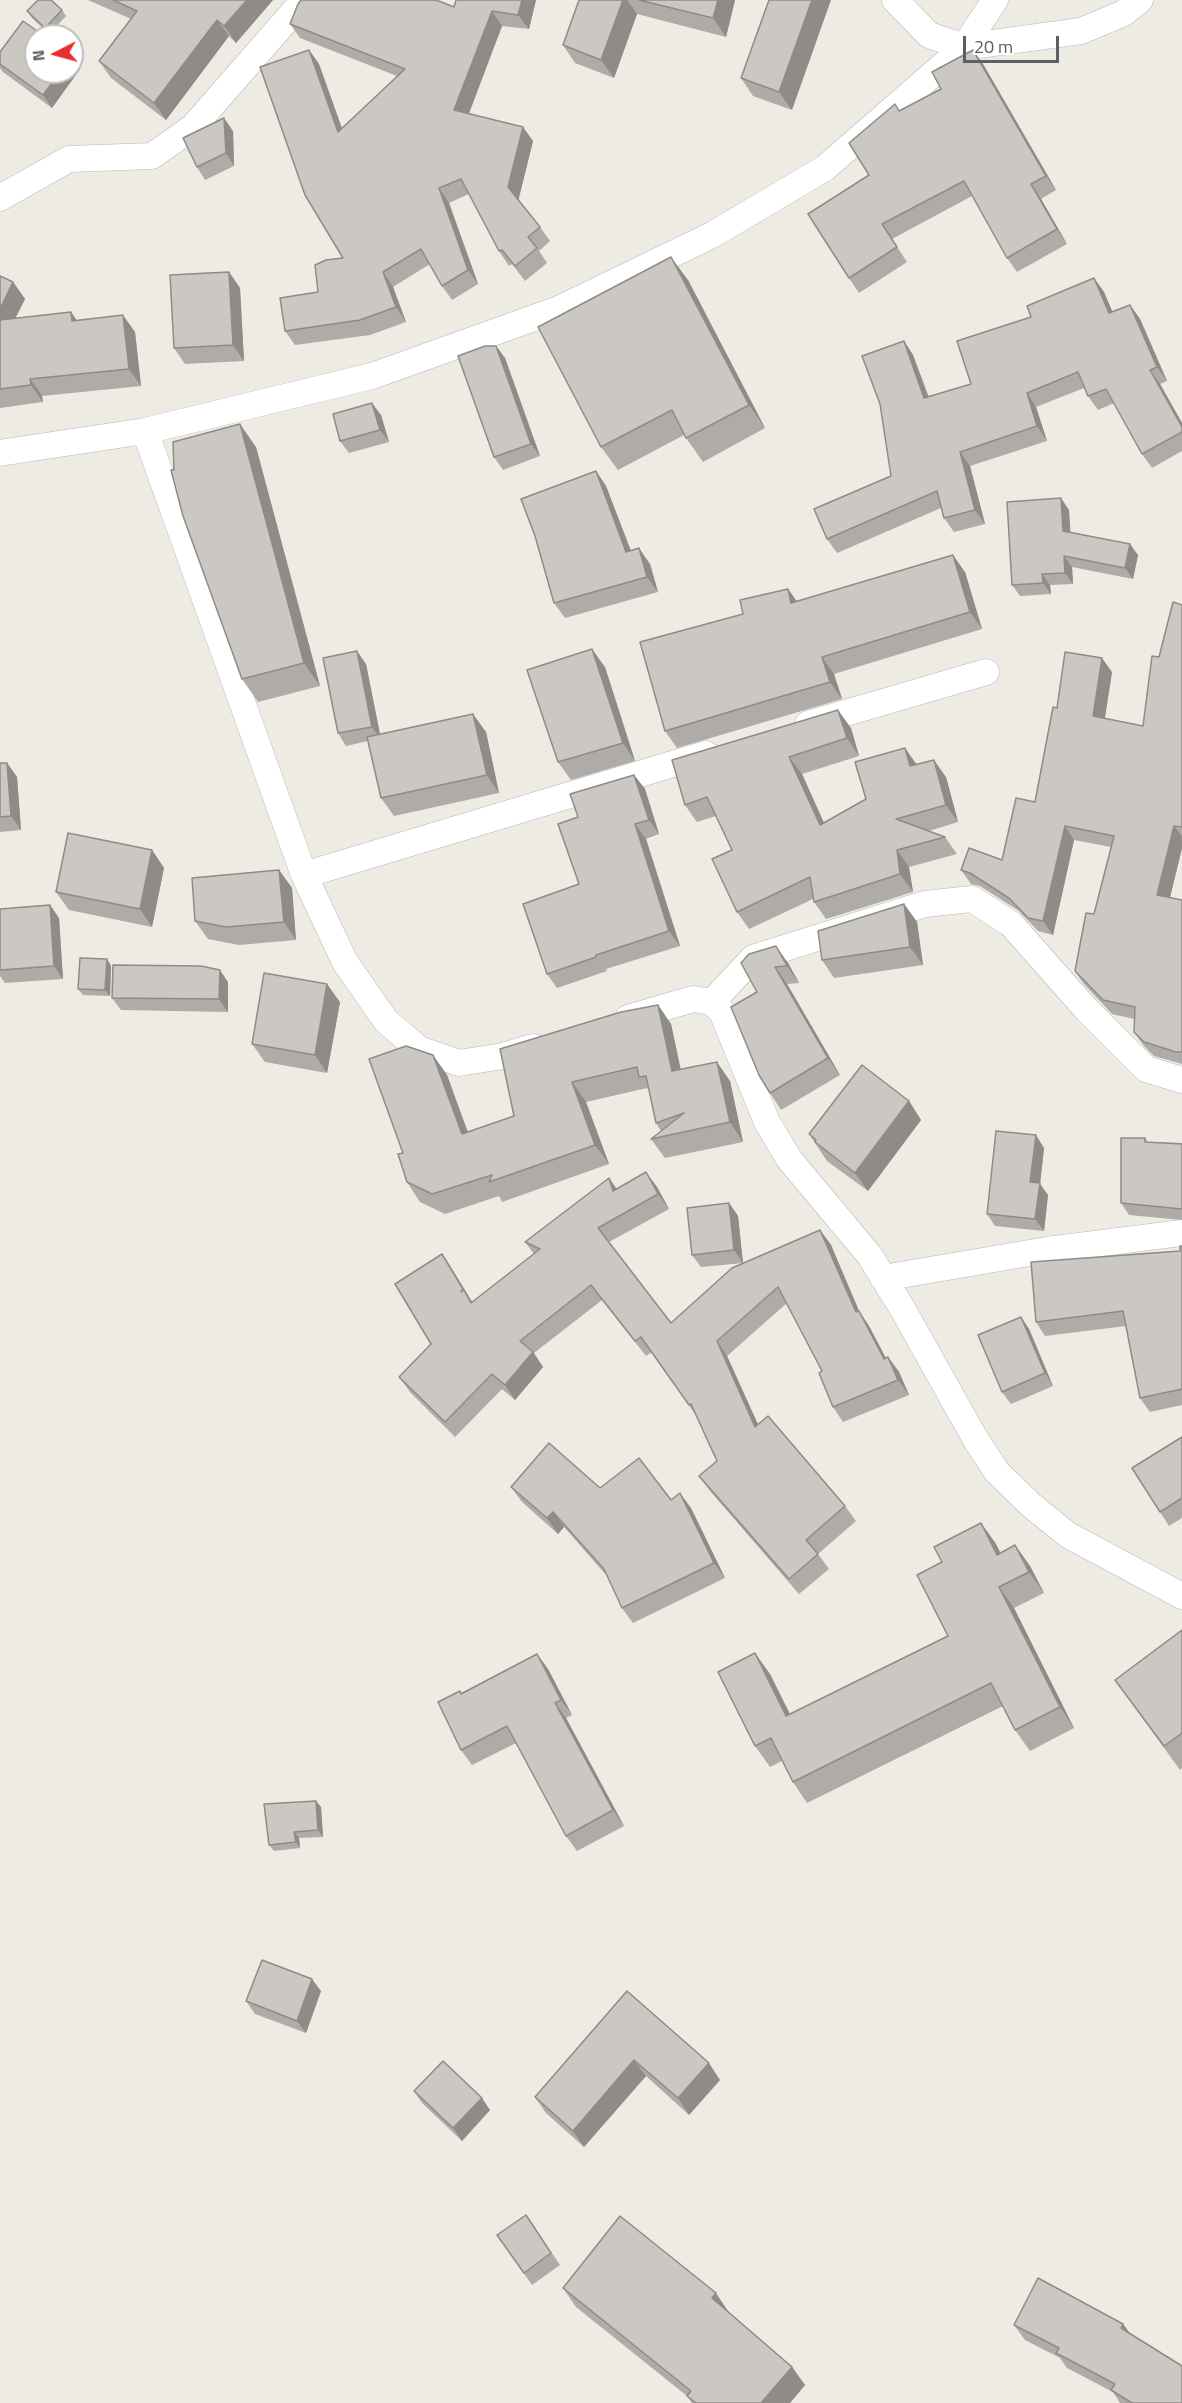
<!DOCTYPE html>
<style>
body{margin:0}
#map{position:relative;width:1182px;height:2403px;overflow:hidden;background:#eeebe3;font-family:"Titillium Web",sans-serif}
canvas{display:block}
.north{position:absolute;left:24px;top:24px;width:60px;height:60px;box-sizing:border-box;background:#fff;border:2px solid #bdbfc1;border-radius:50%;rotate:264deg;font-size:16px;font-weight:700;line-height:24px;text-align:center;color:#5b6064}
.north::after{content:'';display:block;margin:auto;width:21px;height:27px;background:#ea2d2f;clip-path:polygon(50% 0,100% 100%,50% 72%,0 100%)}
.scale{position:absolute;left:963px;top:36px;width:96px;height:27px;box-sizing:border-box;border:3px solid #5b6064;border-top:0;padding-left:8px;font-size:18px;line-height:21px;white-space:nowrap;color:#5b6064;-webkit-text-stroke:4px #fff;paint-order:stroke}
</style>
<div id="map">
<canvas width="1182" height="2403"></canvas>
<div class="north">N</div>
<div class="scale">20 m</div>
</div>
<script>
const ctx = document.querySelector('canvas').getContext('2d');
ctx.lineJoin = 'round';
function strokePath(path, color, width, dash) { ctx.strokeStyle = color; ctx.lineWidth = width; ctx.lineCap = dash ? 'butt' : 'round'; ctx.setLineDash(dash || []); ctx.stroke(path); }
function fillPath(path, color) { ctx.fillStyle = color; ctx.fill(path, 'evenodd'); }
const street = new Path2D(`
 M895,0L929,35L964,47L1081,31L1124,13L1140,0
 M0,198L69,159L152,156L193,127L304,0
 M145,431L304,875L345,962L386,1021L419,1049L459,1063L503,1056L533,1047
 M0,453L145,431L372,376L559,309L712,235L825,168L964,47L995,0
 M808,724L986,672
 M304,875L706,754
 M712,1002L753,958L925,904L972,899L1011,924L1086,1009L1146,1069L1182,1080
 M628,1018L693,999L712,1002L722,1012L767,1122L789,1159L870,1256L902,1308L976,1440L997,1472L1031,1505L1068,1535L1182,1596
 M883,1278L1047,1250L1182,1233`);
strokePath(street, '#b4b7bb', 27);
strokePath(street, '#fff', 26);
fillPath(new Path2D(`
 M88,0H273L236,43L229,36L166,120L111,78L99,61L131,19Z
 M536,0L529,29L502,26L469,113L533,141L518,200L540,227L550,241L539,251L547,263L525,281L512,264L509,266L499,251L469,194L449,203L478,284L452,300L442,286L430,264L393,287L406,322L370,335L295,345L285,331L318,292L343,258L309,50L319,64L342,128L397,76L300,38L290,24L454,7Z
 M579,0H735L726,37L637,14L614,78L575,63L563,45Z
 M769,0L792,110L753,96L741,78Z
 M62,10L66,16L49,34L32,18L27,11Z
 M973,50L983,64L1056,190L1041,199L1067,244L1017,272L1007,258L972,196L892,239L907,262L859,293L849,278L900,111L941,89Z
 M0,52L72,57L80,69L52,108L3,72L0,68Z
 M233,131L234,166L205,180L197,167Z
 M229,272L240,288L244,361L185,364L174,348Z
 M0,276L13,282L25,299L15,318L77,320L135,332L141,386L42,396L43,402L0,408Z
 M1094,278L1104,292L1112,312L1130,305L1140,319L1167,381L1160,384L1182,423V451L1152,468L1142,454L1114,403L1098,410L1088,396L1084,388L1036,407L1047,441L970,466L985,524L954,532L944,518L941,508L837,553L827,539L891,476L880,404L904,341L913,355L929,397L971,384L1031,317Z
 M688,280L765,428L703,462L684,435L618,470L601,447Z
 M496,346L505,358L540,456L503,470L494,457Z
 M381,415L389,442L349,453L340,441Z
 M256,447L320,686L258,702L242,679Z
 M596,471L606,486L631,551L650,564L658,592L565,618L554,603Z
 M1069,510L1070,532L1138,555L1133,579L1072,567L1073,584L1050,585L1051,594L1020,596L1012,585Z
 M965,572L982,629L834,674L842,699L677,748L665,731L743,614L788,589L797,602Z
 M1182,605V848L1170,898L1182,900V1064L1154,1056L1144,1046L1134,1032V1019L1112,1014L1084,984L1075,971L1094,914L1111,847L1074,840L1053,935L1038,931L1019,911L980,886L971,884L961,870L1002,860L1035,802L1057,708L1112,672L1105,718L1143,726L1159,657Z
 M366,664L380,735L486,732L499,793L394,816L381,798L368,741L346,746L338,733Z
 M605,667L635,761L571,780L558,762Z
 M851,728L859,756L802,774L824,823L866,799L916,764L946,777L958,822L929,831L945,837L957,854L909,867L913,892L826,919L814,902L813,899L749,929L737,912L732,850L716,816L697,822L685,805Z
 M0,763H7L17,777L21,830L0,832Z
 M634,775L645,789L659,834L646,839L680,946L606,969L607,971L557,988L547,974L579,884L578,817Z
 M152,850L164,868L152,927L69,910L56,892Z
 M279,870L292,888L296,940L239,945L208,939L195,921Z
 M904,904L917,922L923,965L834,978L822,960Z
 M50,905L59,918L63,979L5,983L0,976V909Z
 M107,959L111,966L110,996L83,995L78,989Z
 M741,963H788L799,983L787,984L840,1075L781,1110L770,1093L757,992Z
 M228,982V1012L121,1010L112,998Z
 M340,1002L327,1073L265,1062L252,1044Z
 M658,1005L671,1024L681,1070L730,1081L743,1142L665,1158L651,1139L661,1131L656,1123L650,1092L647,1088L586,1102L609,1164L502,1202L499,1196L445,1214L420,1202L407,1182L403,1153L433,1055L447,1075L468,1132L514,1116Z
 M909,1101L921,1120L868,1191L827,1161L809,1134Z
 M1145,1138L1148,1142L1182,1143V1220L1129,1215L1121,1203Z
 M1044,1148L1040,1184L1048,1195L1044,1231L995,1226L987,1214Z
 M609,1178L617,1189L657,1187L669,1209L609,1242L671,1323L820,1230L831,1245L859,1311L869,1326L886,1358L888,1357L899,1372L909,1395L843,1422L833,1407L822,1371L787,1303L727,1356L758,1425L845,1506L856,1521L818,1554L829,1569L799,1594L710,1491L699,1476L717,1461L697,1417L652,1352L646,1356L602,1300L534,1353L543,1367L515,1400L502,1389L455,1437L410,1392L399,1377L431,1344L442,1254L472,1302L534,1254L525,1242Z
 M729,1203L738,1216L743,1263L701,1267L692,1255Z
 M1182,1246V1405L1150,1412L1140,1398L1126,1326L1045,1336L1036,1322L1180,1251Z
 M1021,1317L1029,1329L1053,1386L1011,1404L1002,1392Z
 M1182,1437V1518L1169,1526L1160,1512Z
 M511,1487L600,1488L671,1500L691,1508L725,1578L633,1623L622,1608L607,1576L564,1527L558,1534L522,1502Z
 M981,1523L996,1544L1000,1553L1015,1545L1030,1566L1044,1593L1014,1608L1074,1728L1030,1751L1015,1730L1003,1706L807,1803L793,1782L782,1761L770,1767L755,1746L770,1674L790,1714L948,1636L942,1562Z
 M1182,1630V1768L1180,1770L1115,1680Z
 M537,1654L548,1669L572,1715L566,1718L624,1826L577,1851L566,1836L516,1743L472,1765L461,1750V1693Z
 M316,1801L321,1807L323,1837L299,1838L300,1848L274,1851L269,1845Z
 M321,1991L306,2033L255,2014L246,2001Z
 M627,1991L720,2080L689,2115L646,2076L584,2147L546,2113L535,2097Z
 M414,2091L490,2110L462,2141L422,2103Z
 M526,2215L560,2265L532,2285L497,2235Z
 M563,2288L728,2311L792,2367L805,2385L790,2403H692L687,2396L576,2307Z
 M1123,2324L1182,2403H1120L1113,2392L1067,2368L1060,2358L1025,2340L1014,2325Z`), '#afaba8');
fillPath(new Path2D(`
 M247,0H273L236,43L224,26Z
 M522,0H536L529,29L518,15Z
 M623,0H627L637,14L614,78L601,60Z
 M718,0H735L726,37L713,18Z
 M812,0H831L792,110L779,92Z
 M492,11L502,26L465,124L454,110Z
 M217,20L229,36L166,120L154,103Z
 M309,50L319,64L348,146L338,132Z
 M973,50L983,64L1056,190L1046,176Z
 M72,57L80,69L52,108L43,95L60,72H72Z
 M224,118L233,131L234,166L226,153Z
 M523,127L533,141L518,202L508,187Z
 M1031,184L1041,199L1067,244L1057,229Z
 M439,188L449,203L478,284L468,270Z
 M671,257L688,280L765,428L749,405Z
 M229,272L240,288L244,361L233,345Z
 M383,272L393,287L406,322L396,307Z
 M1094,278L1104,292L1119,327L1109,313Z
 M13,282L25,299L6,337L0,329V309Z
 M1130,305L1140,319L1167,381L1157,367Z
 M71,312L83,329L72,321Z
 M123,315L135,332L141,386L129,369Z
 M904,341L913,355L934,413L924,398Z
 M496,346L505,358L540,456L531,444Z
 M1150,370L1160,384L1182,423V427Z
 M30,379L42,396L43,402L31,385Z
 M1027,393L1036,407L1047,441L1037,426Z
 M372,403L381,415L389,442L380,430Z
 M240,424L256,447L320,686L304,663Z
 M960,452L970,466L985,524L975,510Z
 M596,471L606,486L637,567L626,552Z
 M1061,498L1069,510L1071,542L1063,531Z
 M1130,544L1138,555L1133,579L1125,568Z
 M639,548L650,564L658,592L647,577Z
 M953,555L965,572L982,629L970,612Z
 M1064,556L1072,567L1073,584L1065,573Z
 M1042,574L1050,585L1051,594L1043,583Z
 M788,589L800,606L791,603Z
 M592,649L605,667L635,761L623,743Z
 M357,651L366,664L381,739L372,727Z
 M822,657L834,674L842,699L830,682Z
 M1102,658L1112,672L1103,729L1093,716Z
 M838,710L851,728L859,756L847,738Z
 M473,714L486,732L499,793L487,775Z
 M905,748L917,765L910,766Z
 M789,757L802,774L833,843L820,825Z
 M934,760L946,777L958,822L946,805Z
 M7,763L17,777L21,830L11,816Z
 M634,775L645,789L659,834L649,820Z
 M635,824L646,839L680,946L669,931Z
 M1065,826L1074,840L1053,935L1043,921Z
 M1174,826L1182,836V848L1167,909L1157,895Z
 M152,850L164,868L152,927L140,909Z
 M897,850L909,867L913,892L900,874Z
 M279,870L292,888L296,940L284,922Z
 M904,904L917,922L923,965L910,947Z
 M50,905L59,918L63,979L54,966Z
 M776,946L788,963L799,983L787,966Z
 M107,959L111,966L110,996L105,990Z
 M775,967L787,984L840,1075L828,1058Z
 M220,970L228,982V1012L219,999Z
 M327,984L340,1002L327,1073L315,1055Z
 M658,1005L671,1024L685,1091L672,1071Z
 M433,1055L447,1075L475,1153L462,1134Z
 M717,1062L730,1081L743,1142L730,1122Z
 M572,1082L586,1102L609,1164L595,1145Z
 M909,1101L921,1120L868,1191L855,1173Z
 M1036,1135L1044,1148L1040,1184L1048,1195L1044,1231L1035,1219L1030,1182Z
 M646,1172L657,1187L669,1209L658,1194Z
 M609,1178L619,1193L613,1191Z
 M729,1203L738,1216L743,1263L734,1250Z
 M820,1230L831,1245L859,1311L869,1326L894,1374L884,1359L856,1312Z
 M442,1254L452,1269L482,1318L472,1307Z
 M1021,1317L1029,1329L1053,1386L1045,1373Z
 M717,1341L727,1356L766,1442L755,1427Z
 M533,1352L543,1367L515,1400L505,1385Z
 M888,1357L899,1372L909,1395L898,1380Z
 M680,1493L691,1508L725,1578L714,1563Z
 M553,1512L564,1527L558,1534L547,1518Z
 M981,1523L996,1544L1012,1576L997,1555Z
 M1015,1545L1030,1566L1044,1593L1029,1572Z
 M999,1587L1014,1608L1074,1728L1060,1707Z
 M755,1653L770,1674L801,1737L786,1716Z
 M537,1654L548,1669L572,1715L561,1700Z
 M555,1703L566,1718L624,1826L613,1810Z
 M316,1801L321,1807L323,1837L318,1830Z
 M294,1832L299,1838L300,1848L296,1842Z
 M312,1979L321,1991L306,2033L297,2021Z
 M634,2060L646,2076L584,2147L573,2131Z
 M709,2063L720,2080L689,2115L678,2098Z
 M482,2098L490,2110L462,2141L453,2128Z
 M716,2293L728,2311L724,2316L712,2298Z
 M1123,2324L1134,2339L1121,2328Z
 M792,2367L805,2385L790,2403H761Z`), '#8e8b88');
const building = new Path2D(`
 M38,0H51L62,10L45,28L27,11Z
 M113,0H247L224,26L217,20L154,103L99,61L137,11Z
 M301,0H436L454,7L456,0H522L518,15L492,11L454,110L523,127L508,187L540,227L528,237L537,248L515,266L502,250L499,251L461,179L439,188L468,270L442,286L421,249L383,272L396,307L360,320L285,331L280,298L318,292L315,265L326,260L343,258L305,195L260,67L309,50L338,132L405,69L290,24L298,4Z
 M579,0H623L601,60L563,45Z
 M639,0H718L713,18Z
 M769,0H812L779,92L741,78Z
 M23,21L44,36H36V72H60L43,95L0,64V52Z
 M973,50L1046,176L1031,184L1057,229L1007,258L964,181L882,224L897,247L849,278L808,214L869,175L849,143L895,104L899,111L941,89L932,72Z
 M224,118L226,153L197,167L183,138Z
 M671,257L749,405L686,438L672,410L601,447L538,327Z
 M229,272L233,345L174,348L170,275Z
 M0,276L13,282L0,309Z
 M1094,278L1109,313L1130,305L1157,367L1150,370L1182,427V432L1142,454L1106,389L1088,396L1078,372L1027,393L1037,426L960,452L975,510L944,518L937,491L827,539L814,509L891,476L880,404L862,356L904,341L924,398L971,384L957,341L1031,317L1027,306Z
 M71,312L72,321L123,315L129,369L30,379L31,385L0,389V320Z
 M485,346H496L531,444L494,457L458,356Z
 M372,403L380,430L340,441L333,414Z
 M240,424L304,663L242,679L183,516L171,470H174L173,442Z
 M596,471L626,552L639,548L647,577L554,603L535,536L521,499Z
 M1061,498L1063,531L1130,544L1125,568L1064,556L1065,573L1042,574L1043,583L1012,585L1007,502Z
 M953,555L970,612L822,657L830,682L665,731L640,642L743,614L740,600L788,589L791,603Z
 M1173,602L1182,605V827L1174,826L1157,895L1182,900V1052H1176L1144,1042L1134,1032L1135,1007L1103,1000L1075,971L1086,913L1094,914L1114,836L1065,826L1043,921L1028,918L1009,898L970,873L961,870L969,848L1002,860L1016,798L1035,802L1053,707L1057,708L1065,652L1102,658L1093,716L1143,726L1152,656L1159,657Z
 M592,649L623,743L558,762L527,670Z
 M357,651L372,727L338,733L323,658Z
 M838,710L847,738L789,757L820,825L866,799L855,762L905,748L910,766L934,760L946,805L896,819L945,837L897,850L900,874L814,902L810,877L737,912L712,859L732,850L707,797L685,805L672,760Z
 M473,714L487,775L381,798L367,737Z
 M0,763H7L11,816L0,817Z
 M634,775L649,820L635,824L669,931L596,955V957L547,974L523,904L579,884L558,824L578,817L570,794Z
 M68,833L152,850L140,909L56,892Z
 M279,870L284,922L226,927L195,921L192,878Z
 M904,904L910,947L822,960L818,931Z
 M50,905L54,966L0,970V909Z
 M776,946L787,966L775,967L828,1058L770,1093L759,1075L731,1007L757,992L741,963L749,954Z
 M80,958L107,959L105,990L78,989Z
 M113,965L201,966L220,970L219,999L112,998Z
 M264,973L327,984L315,1055L252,1044Z
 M658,1005L672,1071L717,1062L730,1122L651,1139L684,1113L656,1123L646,1076L639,1077L637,1067L572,1082L595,1145L489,1182L492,1175L432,1194L407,1182L398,1154L403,1153L369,1059L406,1046L433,1055L462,1134L514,1116L500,1049L621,1012Z
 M862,1065L909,1101L855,1173L815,1142L816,1140L809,1134Z
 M996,1131L1036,1135L1030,1182L1040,1183L1035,1219L987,1214Z
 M1121,1138H1145V1142L1182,1144V1209L1121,1203Z
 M646,1172L658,1194L598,1228L671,1323L732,1268L820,1230L856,1312L859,1311L884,1359L888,1357L898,1380L833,1407L819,1373L822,1371L778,1287L717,1341L755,1427L768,1416L845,1506L806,1540L818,1554L789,1579L699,1476L717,1461L691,1404L689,1405L641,1337L635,1341L591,1285L520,1341L533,1352L505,1385L492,1374L445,1422L399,1377L431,1344L395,1284L442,1254L463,1289L461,1292L464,1290L471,1303L540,1249L525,1242L609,1178L613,1191Z
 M729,1203L734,1250L692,1255L687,1208Z
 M1180,1246H1182V1389L1140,1398L1123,1311L1036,1322L1031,1262L1180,1251Z
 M1021,1317L1045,1373L1002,1392L978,1335Z
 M1182,1437V1498L1160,1512L1132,1468Z
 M549,1443L600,1488L639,1458L671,1500L680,1493L714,1563L622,1608L604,1569L553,1512L547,1518L511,1487Z
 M981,1523L997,1555L1015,1545L1029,1572L999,1587L1060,1707L1015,1730L991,1683L793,1782L771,1738L755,1746L718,1672L755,1653L786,1716L948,1636L917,1575L942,1562L934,1547Z
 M1182,1630V1733L1164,1746L1115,1680Z
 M537,1654L561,1700L555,1703L613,1810L566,1836L507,1726L461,1750L438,1702L460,1691L461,1694Z
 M316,1801L318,1830L294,1832L296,1842L269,1845L264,1804Z
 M262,1960L312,1979L297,2021L246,2001Z
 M627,1991L709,2063L678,2098L634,2060L573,2131L535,2097Z
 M443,2061L482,2098L453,2128L414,2091Z
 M526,2215L551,2253L524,2273L497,2235Z
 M620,2216L716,2293L712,2298L792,2367L761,2403H696L687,2396L691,2391L563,2288Z
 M1038,2278L1123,2324L1121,2328L1182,2366V2403H1132L1111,2390L1115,2384L1056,2353L1059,2348L1014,2325Z`);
fillPath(building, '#cbc7c3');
strokePath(building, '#8e8b88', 1.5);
</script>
